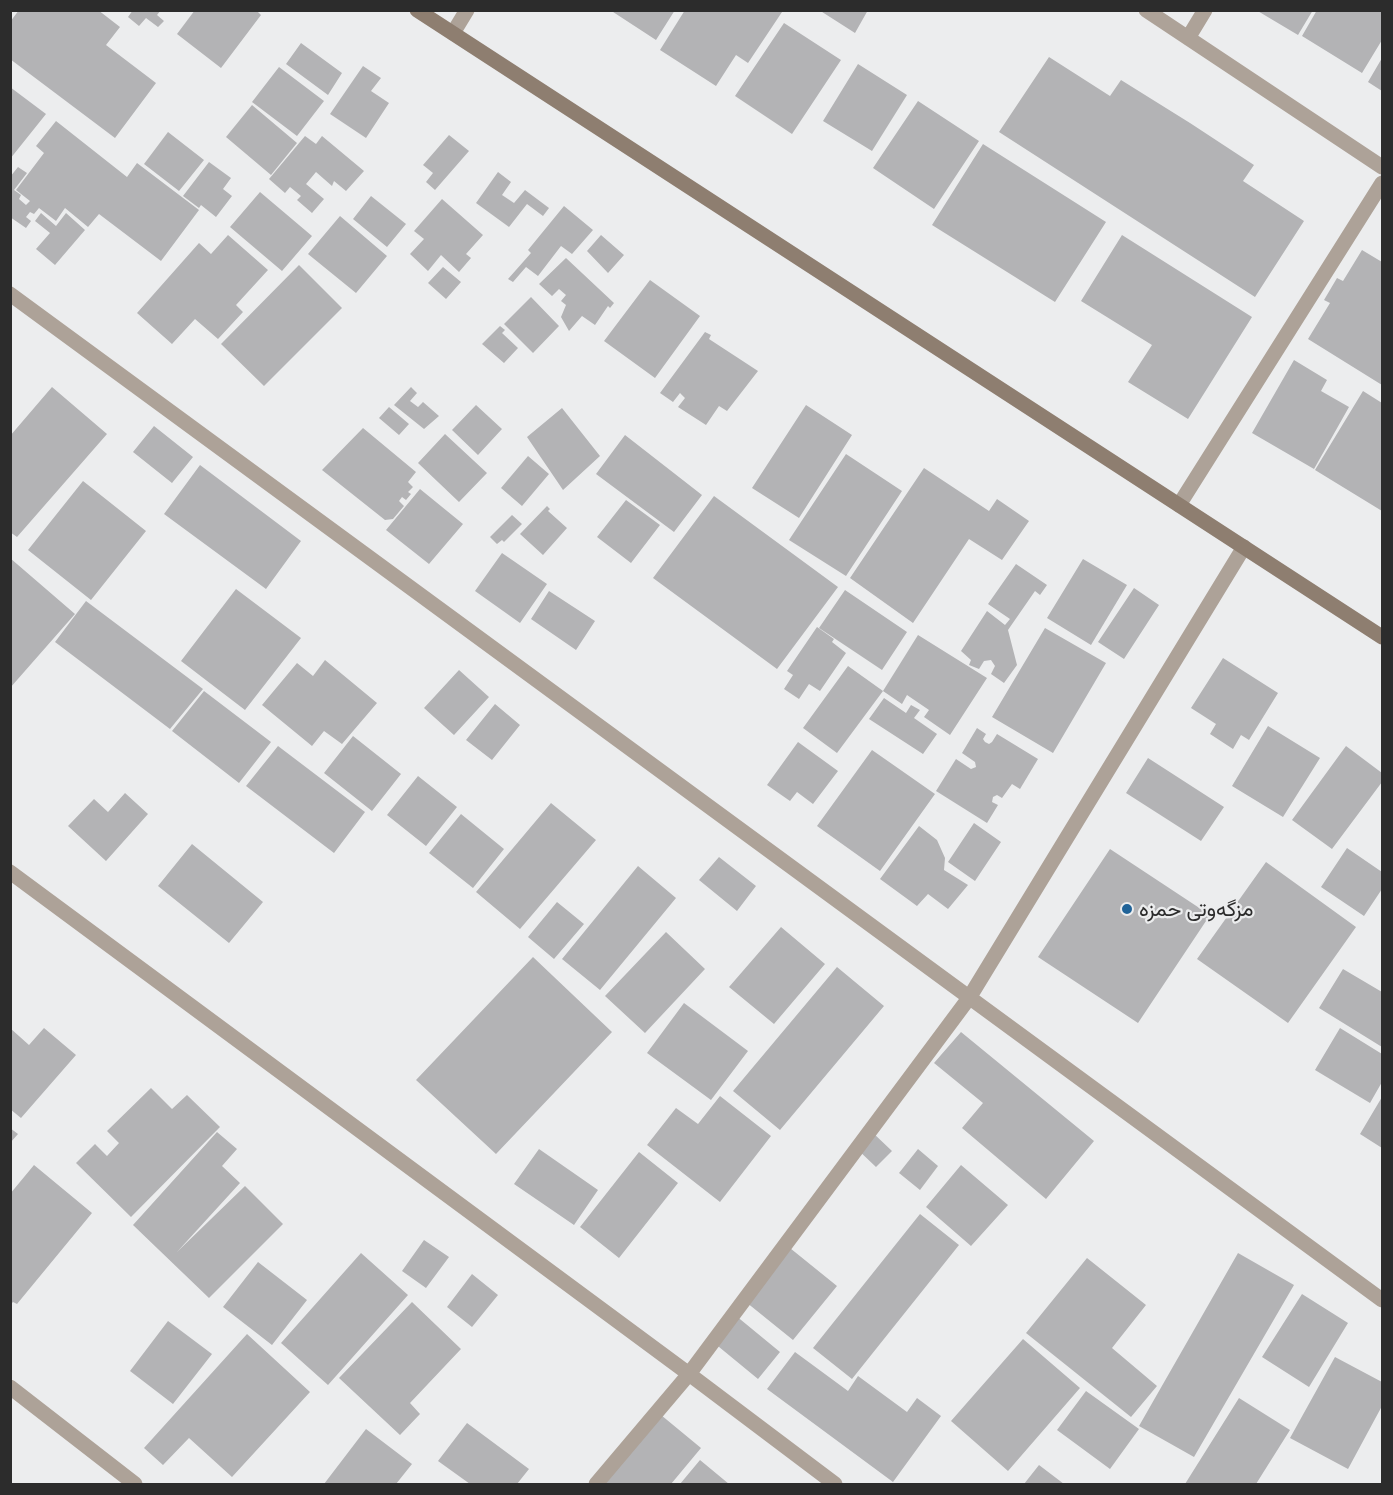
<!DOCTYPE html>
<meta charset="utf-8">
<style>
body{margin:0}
#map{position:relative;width:1393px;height:1495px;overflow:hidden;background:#ecedee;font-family:"Playfair Display",serif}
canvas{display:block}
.frame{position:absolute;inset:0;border:12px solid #2c2c2c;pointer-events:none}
</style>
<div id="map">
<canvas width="1393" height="1495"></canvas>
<div class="frame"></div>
</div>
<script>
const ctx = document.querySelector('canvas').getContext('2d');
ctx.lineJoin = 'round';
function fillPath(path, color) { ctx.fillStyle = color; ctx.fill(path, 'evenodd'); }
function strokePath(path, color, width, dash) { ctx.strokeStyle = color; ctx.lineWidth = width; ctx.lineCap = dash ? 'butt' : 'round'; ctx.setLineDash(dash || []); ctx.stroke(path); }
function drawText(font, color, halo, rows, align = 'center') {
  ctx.font = font + ' "Playfair Display",Vazirmatn,serif'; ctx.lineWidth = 4.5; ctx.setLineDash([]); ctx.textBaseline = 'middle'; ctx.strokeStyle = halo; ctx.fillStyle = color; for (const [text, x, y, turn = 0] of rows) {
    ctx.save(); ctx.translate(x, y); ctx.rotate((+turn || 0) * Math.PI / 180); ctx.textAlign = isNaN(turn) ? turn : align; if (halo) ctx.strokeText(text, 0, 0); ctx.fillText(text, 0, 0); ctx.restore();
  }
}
fillPath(new Path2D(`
 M19,10H98L120,27L106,45L156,83L115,138L10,59V22Z
 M133,10H161L157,15L164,21L158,27L146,18L139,26L128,17Z
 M195,10H256L261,15L221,68L177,34Z
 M610,10H675L656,40Z
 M685,10H779L782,12L748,63L736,55L716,86L660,50Z
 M819,10H868L855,33Z
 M1256,10H1313L1298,35Z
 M1317,10H1382V40L1362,73L1302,36Z
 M784,23L841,60L792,134L735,96Z
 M301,43L342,73L328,95L286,64Z
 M1049,57L1110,96L1121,80L1190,123L1254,165L1243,181L1304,221L1255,297L999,132Z
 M1382,58V91L1368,82Z
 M858,64L907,95L872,151L823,121Z
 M363,66L381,78L371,91L389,103L366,138L330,114Z
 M279,67L324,101L297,136L252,102Z
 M10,87L46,114L10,159Z
 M918,101L979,141L934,209L873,168Z
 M252,105L297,143L271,175L226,137Z
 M56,121L127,177L137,163L199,210L161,261L99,214L88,227L65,208L56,221L39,208L34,214L30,212L26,217L31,221L26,228L10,217V177L18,167L27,173L14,190L21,195L19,199L26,205L30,201L16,190L44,153L36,146Z
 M168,132L204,160L179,191L144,164Z
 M449,135L469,151L435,190L426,182L433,173L423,165Z
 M305,136L316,144L322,136L364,171L346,191L334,181L332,186L316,172L306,184L324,199L312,213L297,200L301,196L290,187L285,193L269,179Z
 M983,144L1106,222L1055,302L932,225Z
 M209,162L231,178L223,189L232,196L216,217L201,205L199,208L183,196Z
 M498,172L511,182L502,195L514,203L525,190L549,208L543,216L527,204L509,227L476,203Z
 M260,192L312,236L282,271L230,227Z
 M371,196L406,224L387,247L353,219Z
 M442,199L483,235L466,254L471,258L459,272L441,255L428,271L410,254L424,239L414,231Z
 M564,206L593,230L572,254L561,246L538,276L526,267L513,282L508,279L531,253L528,250Z
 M41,213L56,226L66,213L85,230L55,265L36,249L50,233L35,221Z
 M340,216L387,256L356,293L308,254Z
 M228,235L268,270L236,305L243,312L218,339L195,319L172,344L137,313L199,243L211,254Z
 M601,235L624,255L608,273L587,251Z
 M1122,235L1252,317L1188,419L1128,382L1152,345L1081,301Z
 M1362,250L1382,262V385L1308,339L1330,303L1324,300L1337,278L1343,281Z
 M566,258L614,303L610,308L608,306L595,325L582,316L569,331L561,317L566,305L561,301L566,295L559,289L552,296L539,284Z
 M299,265L342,308L264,386L221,344Z
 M443,267L461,282L446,299L428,283Z
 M650,280L700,316L655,378L604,341Z
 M531,297L559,326L533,353L504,324Z
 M500,326L505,330L502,333L518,348L504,363L482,344Z
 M705,332L711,335L709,339L758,371L727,411L719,406L706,425L678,407L685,398L680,393L673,402L660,393Z
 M1294,360L1327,380L1321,391L1349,407L1314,469L1252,433Z
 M52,387L107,434L17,537L10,532V436Z
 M411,387L417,393L410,401L418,407L423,402L439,416L424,429L394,405Z
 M1363,391L1382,403V511L1315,470Z
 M476,405L502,429L478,455L452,430Z
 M806,405L852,435L799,518L752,488Z
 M389,407L409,424L399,435L379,418Z
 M562,408L600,456L563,490L527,437Z
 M154,426L193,457L172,483L133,452Z
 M363,428L416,472L408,482L413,487L408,492L411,494L406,500L402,497L399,501L404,506L393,519L385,520L322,470Z
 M445,434L487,473L459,502L418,463Z
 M625,435L702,495L674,532L596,474Z
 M846,454L902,491L846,576L789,540Z
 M528,456L549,474L522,506L501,488Z
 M200,465L301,541L266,589L164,514Z
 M924,468L989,511L997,499L1029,521L1002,560L969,539L913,623L850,578Z
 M83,481L146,531L91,600L28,550Z
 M420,489L463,524L429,564L386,530Z
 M714,496L838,587L777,669L653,578Z
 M626,500L660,525L631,563L597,537Z
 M547,506L550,509L548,511L567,528L543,555L520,534Z
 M512,515L522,524L504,542L502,540L497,544L490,537Z
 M502,553L547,584L520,623L475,591Z
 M10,558L75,614L10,688Z
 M1083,559L1127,585L1091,645L1047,618Z
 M1016,564L1047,585L1040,595L1035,591L1008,630L1017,665L1004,683L991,674L995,666L991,660L984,661L979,669L969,665L971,660L961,651L987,611L1005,625L1010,619L988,604Z
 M1134,588L1159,605L1124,659L1098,642Z
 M236,589L301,638L245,710L181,661Z
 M845,590L907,632L882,670L819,628Z
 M549,591L595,621L576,650L531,619Z
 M86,601L203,689L170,729L55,642Z
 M817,627L834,639L832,642L846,653L820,691L809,684L799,699L784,689L793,675L787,671Z
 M1045,628L1106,663L1053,753L992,717Z
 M918,635L987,678L950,735L924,717L929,710L907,695L902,704L883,691Z
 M1223,658L1278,693L1249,740L1241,735L1233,749L1210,734L1216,724L1191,708Z
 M325,660L377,703L342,744L324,731L312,746L262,705L297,663L313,676Z
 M848,666L883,691L837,753L803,728Z
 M459,670L489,697L454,735L424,708Z
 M204,691L271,742L239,783L172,731Z
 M884,698L906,713L911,705L920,710L914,718L937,734L923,754L869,719Z
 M495,704L520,725L492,760L466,740Z
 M1268,726L1320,758L1283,817L1232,786Z
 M977,728L986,734L983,739L985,742L989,744L992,742L997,734L1038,759L1020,789L1012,784L1002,798L997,795L993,797L992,802L998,805L987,823L936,791L956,759L971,769L976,767L975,762L962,753Z
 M353,736L401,774L372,811L324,773Z
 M798,742L838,771L813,804L797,792L790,801L767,785Z
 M278,746L365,812L334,853L246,786Z
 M1346,746L1382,773V782L1332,849L1292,820Z
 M872,750L935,794L880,871L817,826Z
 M1148,758L1224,807L1201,841L1126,793Z
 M418,776L457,807L426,846L387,815Z
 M125,793L148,814L106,861L68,826L94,799L108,812Z
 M551,803L596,840L520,929L476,892Z
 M461,814L504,849L473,888L429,853Z
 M974,823L1001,842L975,881L948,862Z
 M919,826L937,840L945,858L944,870L968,885L948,909L928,894L917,906L880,879Z
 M192,844L263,902L229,943L158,886Z
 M1347,848L1382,872V889L1364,916L1321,887Z
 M1110,849L1210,915L1138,1023L1038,957Z
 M719,857L756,886L737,911L699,880Z
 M1266,862L1356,927L1288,1023L1197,959Z
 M638,866L676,898L600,990L562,959Z
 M557,902L584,924L554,959L528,937Z
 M781,927L825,964L774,1024L729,987Z
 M666,932L705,969L645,1033L605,996Z
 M533,957L612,1032L496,1154L416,1080Z
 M837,967L884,1006L780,1130L733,1091Z
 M1343,969L1382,992V1047L1319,1008Z
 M684,1003L748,1051L711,1100L647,1053Z
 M10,1028L29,1045L44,1028L76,1055L21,1118L10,1109Z
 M1340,1028L1382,1054V1082L1370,1103L1315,1070Z
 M961,1032L1094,1141L1046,1199L962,1128L983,1103L934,1063Z
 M151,1088L172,1109L187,1095L220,1127L131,1217L76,1163L95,1144L107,1156L119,1143L107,1131Z
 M720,1096L771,1136L720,1202L647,1145L676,1108L698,1124Z
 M1382,1097V1148L1360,1134Z
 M10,1128L18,1134L10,1143Z
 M217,1132L237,1149L222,1166L240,1183L177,1252L245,1186L283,1224L209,1298L133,1225Z
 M872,1132L892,1151L876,1167L856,1148Z
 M539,1149L598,1190L574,1225L514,1184Z
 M918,1149L938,1166L920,1190L899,1173Z
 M639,1152L678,1183L619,1258L580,1227Z
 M34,1165L92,1213L17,1304L13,1302L10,1305V1194Z
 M961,1165L1008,1205L971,1246L926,1207Z
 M920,1214L959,1245L852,1379L813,1348Z
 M424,1240L449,1257L426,1288L402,1271Z
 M785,1244L837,1286L793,1340L741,1298Z
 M361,1253L408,1295L328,1385L281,1343Z
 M1238,1253L1294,1285L1194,1457L1139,1426Z
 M1087,1258L1146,1305L1112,1348L1157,1386L1131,1417L1026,1333Z
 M258,1262L307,1300L272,1345L223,1307Z
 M472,1274L498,1295L472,1327L447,1307Z
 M1302,1294L1348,1323L1309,1387L1262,1357Z
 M412,1302L461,1349L410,1403L420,1414L400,1435L339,1378Z
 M735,1315L780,1352L758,1379L713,1342Z
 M168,1321L212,1354L173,1404L130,1371Z
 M247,1334L310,1392L232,1477L189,1438L163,1465L144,1448Z
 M1023,1339L1080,1388L1008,1471L951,1421Z
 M795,1352L848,1391L858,1376L907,1412L917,1398L941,1416L893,1482L767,1389Z
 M1335,1357L1382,1382V1406L1348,1469L1290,1438Z
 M1086,1391L1139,1429L1110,1469L1057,1430Z
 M1239,1398L1290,1430L1256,1484H1185Z
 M661,1415L701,1448L671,1484H605Z
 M467,1423L529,1469L517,1484H470L438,1461Z
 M366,1429L412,1464L396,1484H324Z
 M700,1460L729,1484H680Z
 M1039,1465L1064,1484H1024Z`), '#b3b3b5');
strokePath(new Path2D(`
 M1146,10L1382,167
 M453,33L467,10
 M1188,38L1205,10
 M10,294L1382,1300
 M1179,505L1382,183
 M10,872L689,1374L835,1484
 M10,1387L135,1484
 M596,1484L689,1374L969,998L1244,547`), '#ada298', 15);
strokePath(new Path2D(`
 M417,10L1382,637`), '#8e7e70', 15);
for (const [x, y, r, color] of [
 [1127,909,6,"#206398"]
]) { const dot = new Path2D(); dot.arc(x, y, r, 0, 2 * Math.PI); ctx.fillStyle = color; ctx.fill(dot); strokePath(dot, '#ecedee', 2); }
drawText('21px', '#2c2c2c', '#ecedee', [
 ["مزگەوتی حمزە",1139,909]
], 'left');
</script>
